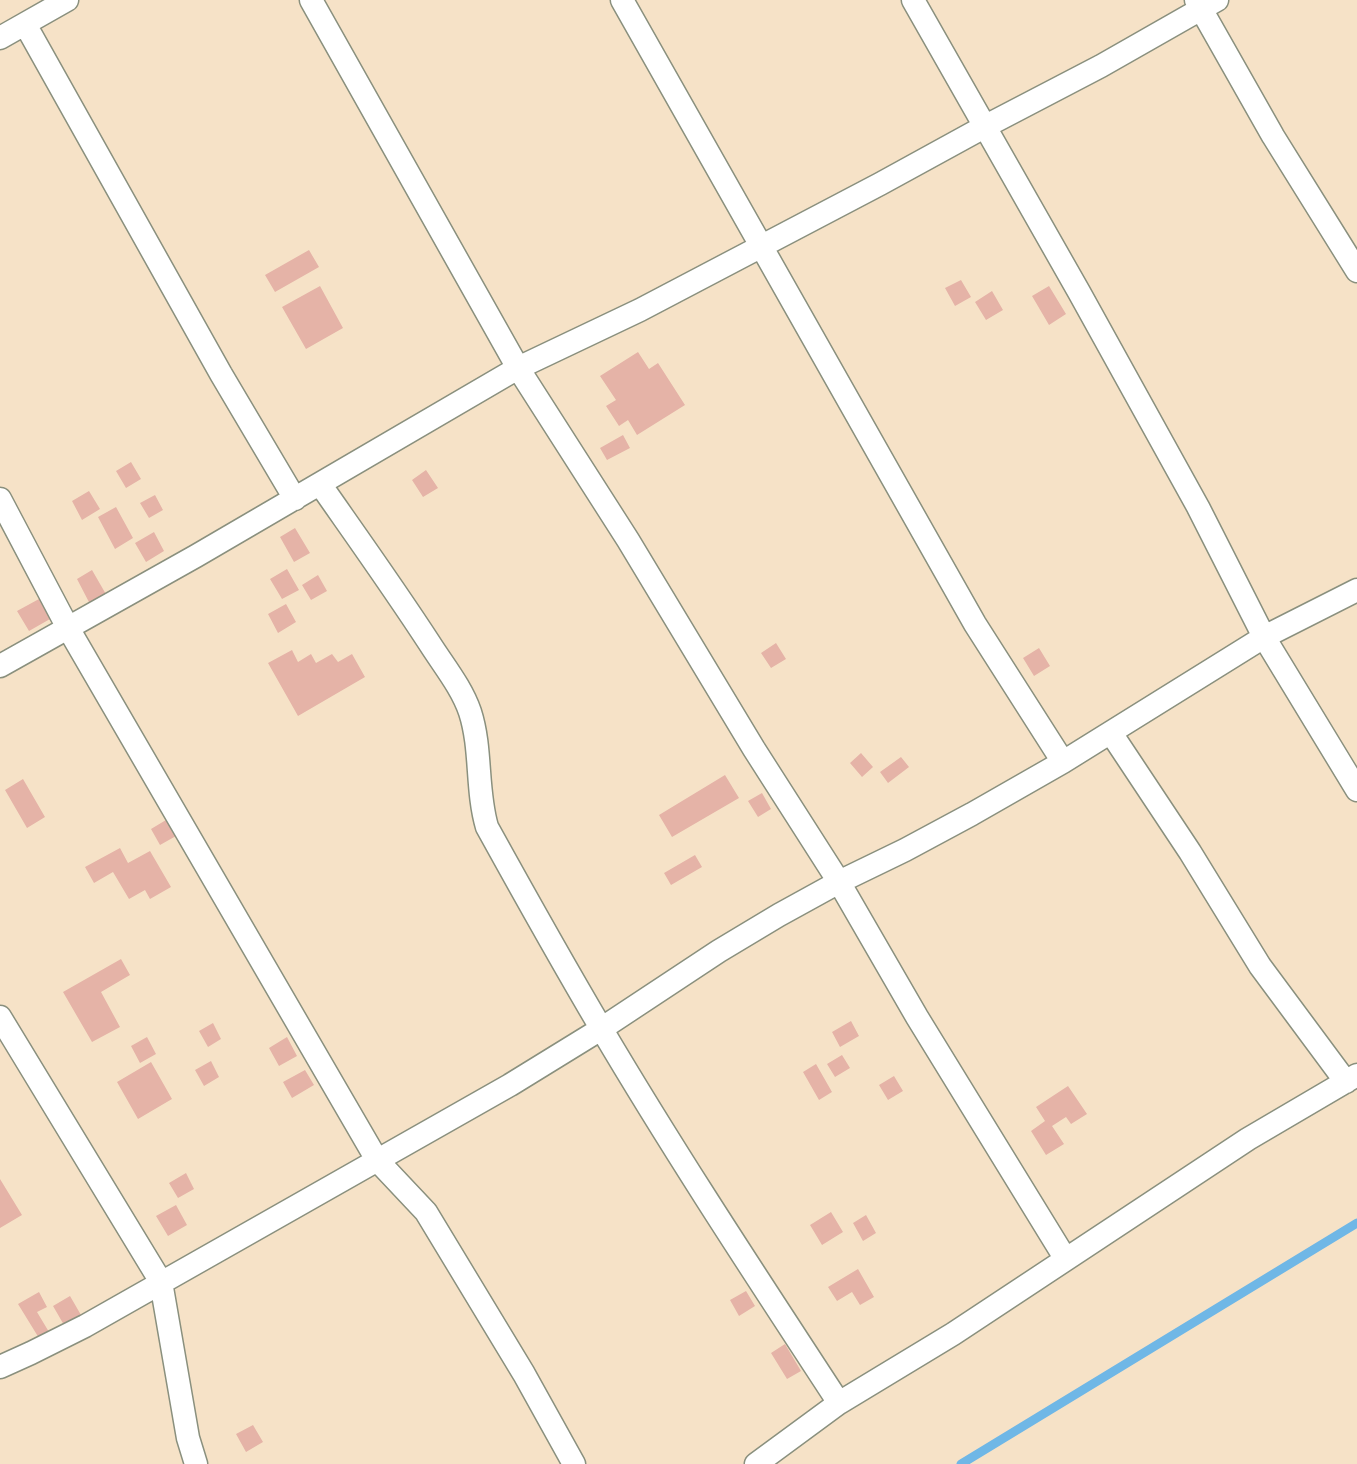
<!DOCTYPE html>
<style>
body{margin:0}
canvas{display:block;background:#f6e2c7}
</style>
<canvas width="1357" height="1464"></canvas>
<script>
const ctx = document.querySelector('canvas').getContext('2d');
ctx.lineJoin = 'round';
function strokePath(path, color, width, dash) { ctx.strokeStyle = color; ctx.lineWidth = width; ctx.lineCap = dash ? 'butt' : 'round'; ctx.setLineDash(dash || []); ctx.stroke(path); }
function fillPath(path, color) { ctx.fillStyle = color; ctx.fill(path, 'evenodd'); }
strokePath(new Path2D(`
 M961,1464L1357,1223`), '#6fb7e6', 9);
fillPath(new Path2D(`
 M309,250L319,267L275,292L265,275Z
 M961,280L971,297L955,306L945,288Z
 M320,286L343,328L306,349L282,307Z
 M1049,286L1066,314L1049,325L1032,296Z
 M992,291L1003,310L986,320L975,302Z
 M638,352L649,369L658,363L685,405L637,435L628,420L619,426L606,406L616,400L600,376Z
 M623,435L630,448L607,460L600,448Z
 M131,462L141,479L126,488L116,471Z
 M426,470L438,488L423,497L412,480Z
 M89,491L100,509L82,520L72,501Z
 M155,495L163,510L149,518L140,503Z
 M116,507L133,538L115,549L98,517Z
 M295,528L310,553L294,562L280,537Z
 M154,532L164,551L146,562L135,543Z
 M287,569L299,590L282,599L270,579Z
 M92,570L107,596L91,606L77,579Z
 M318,575L327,591L311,600L302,585Z
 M39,599L50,619L29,631L17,611Z
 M286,604L296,622L278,633L268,614Z
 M776,643L786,659L771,668L761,653Z
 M1039,648L1050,666L1034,676L1023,658Z
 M292,650L298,662L311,654L316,663L332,654L338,662L352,654L365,677L298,716L268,663Z
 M861,753L873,767L862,777L850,763Z
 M901,757L909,767L888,783L880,772Z
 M725,775L739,798L672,837L659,815Z
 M23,779L45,817L27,828L5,790Z
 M762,793L771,809L758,817L748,801Z
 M166,820L176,836L160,845L151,829Z
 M120,848L128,863L150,851L171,887L150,899L145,890L129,899L113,872L94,883L85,867Z
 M695,855L702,867L671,885L664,873Z
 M121,959L130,975L101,992L120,1027L92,1042L63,992Z
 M851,1021L859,1036L840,1047L832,1032Z
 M213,1023L221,1039L208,1047L199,1031Z
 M147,1037L156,1054L140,1063L131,1046Z
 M287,1037L297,1056L279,1066L269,1048Z
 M842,1055L850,1068L835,1077L827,1064Z
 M211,1061L219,1077L204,1086L195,1070Z
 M151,1062L172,1099L138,1119L117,1082Z
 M816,1064L832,1092L819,1100L803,1072Z
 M305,1070L314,1085L292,1098L283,1082Z
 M894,1076L903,1091L888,1100L879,1085Z
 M1068,1086L1087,1114L1071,1124L1066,1117L1052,1126L1064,1144L1046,1155L1031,1131L1045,1121L1036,1107Z
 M186,1173L194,1189L178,1198L169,1183Z
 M0,1179L22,1215L0,1228Z
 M176,1205L187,1225L168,1236L156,1216Z
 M831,1212L843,1232L822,1245L810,1225Z
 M866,1215L876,1233L863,1241L853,1223Z
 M858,1269L874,1297L860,1305L852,1292L837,1301L828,1287Z
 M746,1291L755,1306L739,1316L730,1300Z
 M39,1292L47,1307L37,1312L52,1337L42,1343L18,1304Z
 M70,1296L81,1315L64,1325L53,1306Z
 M785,1344L801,1371L787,1379L771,1353Z
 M253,1425L263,1442L246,1452L236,1434Z`), '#e5b3a7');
const minor = new Path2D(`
 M311,0L518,368L628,540L754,749L839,882L917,1017L1065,1258
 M622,0L975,624L1063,762
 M913,0L1079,292L1198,507L1264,637L1357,790
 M1196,0L1273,136L1357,271
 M25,24L221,374L295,499
 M0,38L67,0
 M320,484C357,537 395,590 430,644C444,666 462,688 470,712C482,749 476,790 487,827C524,894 562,962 601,1028C676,1155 758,1279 839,1403
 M0,499L68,628L377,1160L426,1212L524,1374L574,1464
 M0,666L196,556L518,368L640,310L880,184L984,127L1101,66L1217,0
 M1111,733L1190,852L1260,966L1346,1082
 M0,1017L161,1282L188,1438L196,1464
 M0,1367L31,1353L85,1326L510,1085L601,1029L719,951L779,915L839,882L905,850L972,814L1063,762L1264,637L1357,590
 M756,1464L839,1403L953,1334L1248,1139L1357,1075`);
strokePath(minor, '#8a907e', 25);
strokePath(minor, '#fff', 22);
</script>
